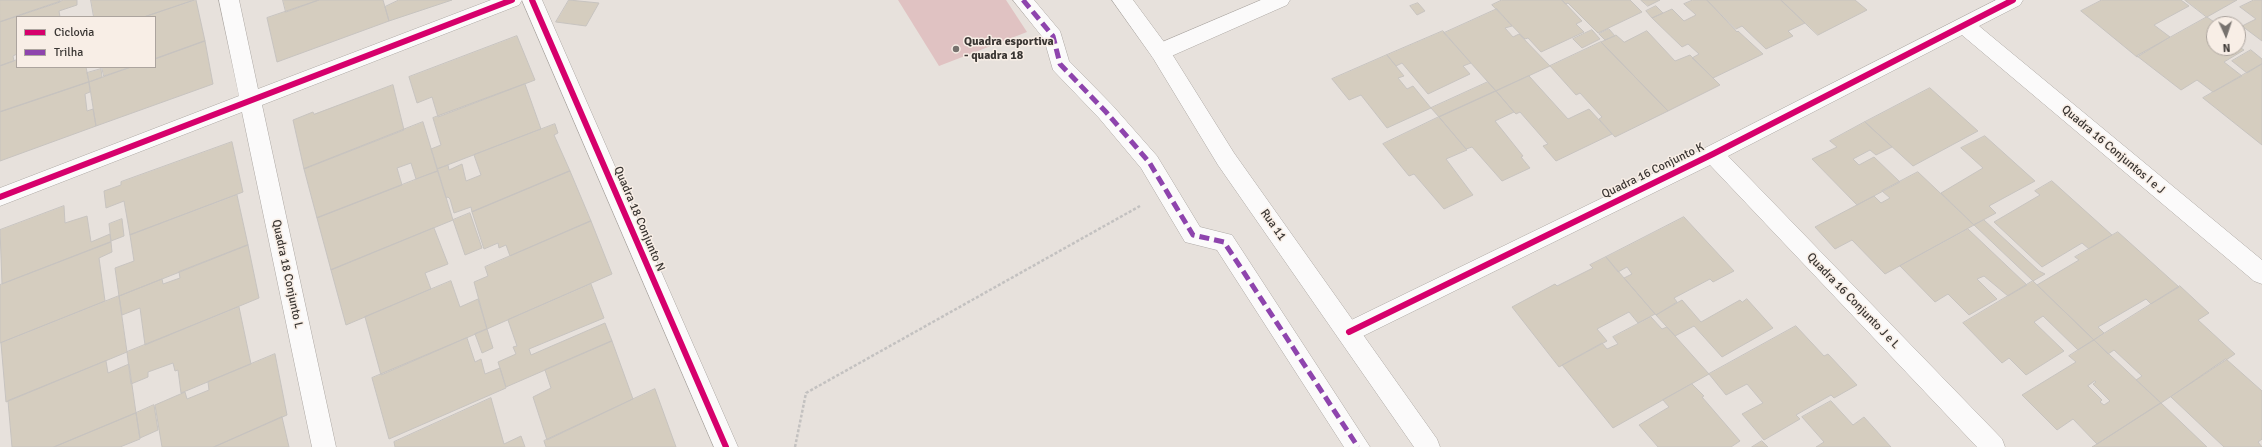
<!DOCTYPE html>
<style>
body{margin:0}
#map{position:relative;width:2262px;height:447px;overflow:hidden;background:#e7e1dc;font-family:Signika,sans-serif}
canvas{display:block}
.legend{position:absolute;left:16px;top:16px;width:140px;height:52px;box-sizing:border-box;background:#f8eee6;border:1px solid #aca49e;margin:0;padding:5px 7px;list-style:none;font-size:12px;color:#3a3633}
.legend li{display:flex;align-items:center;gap:8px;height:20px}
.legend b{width:20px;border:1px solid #aca49e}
.north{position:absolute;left:2206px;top:16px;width:40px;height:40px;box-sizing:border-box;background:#f8eee6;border:1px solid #aca49e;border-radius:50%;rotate:177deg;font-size:11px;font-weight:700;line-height:16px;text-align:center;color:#3a3633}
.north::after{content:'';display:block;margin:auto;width:14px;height:18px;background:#77726e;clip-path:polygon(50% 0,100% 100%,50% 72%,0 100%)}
</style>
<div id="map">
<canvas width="2262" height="447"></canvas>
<ul class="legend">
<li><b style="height:5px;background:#d6006c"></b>Ciclovia</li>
<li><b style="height:5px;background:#8e44ad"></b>Trilha</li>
</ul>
<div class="north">N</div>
</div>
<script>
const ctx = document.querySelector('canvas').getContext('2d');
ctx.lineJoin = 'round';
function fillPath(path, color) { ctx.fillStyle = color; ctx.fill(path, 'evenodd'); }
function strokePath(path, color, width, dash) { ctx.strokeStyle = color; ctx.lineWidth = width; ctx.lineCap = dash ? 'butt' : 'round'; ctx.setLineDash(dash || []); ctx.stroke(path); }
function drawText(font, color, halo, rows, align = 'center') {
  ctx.font = font + ' Signika,sans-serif'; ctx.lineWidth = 3; ctx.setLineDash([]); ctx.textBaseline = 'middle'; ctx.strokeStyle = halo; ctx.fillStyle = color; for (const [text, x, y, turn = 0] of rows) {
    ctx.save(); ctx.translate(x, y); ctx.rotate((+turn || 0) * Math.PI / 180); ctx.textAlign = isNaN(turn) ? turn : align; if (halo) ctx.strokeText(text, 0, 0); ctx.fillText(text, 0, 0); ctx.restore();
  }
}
fillPath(new Path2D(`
 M898,0H1006L1027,32L939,66Z`), '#e0c2c2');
const building = new Path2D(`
 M0,0H60V2L0,22Z
 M64,0H77V5L59,11L60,17H17V54L13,56L14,61L0,66V22Z
 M91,0H194L144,17H94Z
 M196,0L205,41L155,59V17H144Z
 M283,0H319L286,12Z
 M319,0H383L389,21L277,62L267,18Z
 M399,0H452L389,21L385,7Z
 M569,0L599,3L586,26L556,22Z
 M1502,0H1562L1582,21L1576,24L1584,32L1541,52L1528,38L1525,39L1492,5Z
 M1562,0H1630L1642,12L1598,33L1568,3L1566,4Z
 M1641,0H1660L1648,6Z
 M1693,0H1707L1737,32L1738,31L1763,54L1713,78L1692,58L1699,54L1688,44L1682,47L1652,18L1672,9L1684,21L1696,15L1684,4Z
 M1707,0H1781L1805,23L1788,31L1793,36L1766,49L1742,26L1736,29Z
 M1781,0H1855L1867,10L1818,35Z
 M2102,0H2181L2189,6L2154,25L2170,37L2137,57L2081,11Z
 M2185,0H2237L2207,17Z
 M2254,0H2262V41L2242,26L2256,19L2240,7Z
 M1418,3L1425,11L1417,15L1410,6Z
 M1656,6L1663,13L1652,18L1646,11Z
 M1497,9L1512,26L1505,28L1513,37L1519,34L1550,66L1496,91L1444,33Z
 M2207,17L2217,24H2214V48H2238V46L2244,50L2224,62L2242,76L2213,92L2197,80L2181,90L2137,56Z
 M1609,29L1615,36L1605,40L1599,34Z
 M1592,30L1600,39L1582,48L1573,39Z
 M1443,31L1471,63L1463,66L1470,74L1428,94L1402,63L1396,66L1387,55Z
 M1647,31L1675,61L1690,55L1720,85L1668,111L1601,42L1616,35L1624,42Z
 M517,36L535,80L438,117L432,97L417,103L409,77Z
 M205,41L213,84L96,126L89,82L131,67H155V59Z
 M1601,42L1668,111L1615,137L1599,119L1602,117L1580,93L1576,95L1550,66Z
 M2251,50L2262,59V64L2247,73L2232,61Z
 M1387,55L1404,76L1398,78L1407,89L1413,86L1431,108L1387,128L1361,95L1349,100L1332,79Z
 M17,60V67H86L89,82L0,112V66Z
 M2262,64V145L2203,98Z
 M102,67H131L104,76Z
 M101,69L102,77L89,82L87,73Z
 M1529,76L1568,119L1589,109L1612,134L1556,161L1543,146L1548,144L1520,112L1516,114L1514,112L1496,91Z
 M89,82L90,92L85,94L87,111L93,109L96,126L0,161V112Z
 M1488,82L1496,91L1439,117L1431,108Z
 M525,84L541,129L437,169L431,149L441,145L433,118Z
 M393,85L404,130L304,169L293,120L313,112L314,114Z
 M1930,88L1978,131L1913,166L1865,122Z
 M1496,91L1514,112L1495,121L1523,156L1521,157L1530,168L1502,181L1472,147L1466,149L1439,117Z
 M1439,117L1467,150L1446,159L1473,195L1444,209L1414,174L1409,176L1383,144Z
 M423,122L438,171L416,179L411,163L397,168L402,185L317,218L304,169Z
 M1865,122L1892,147L1876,155L1870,150L1853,159L1859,165L1874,157L1900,182L1857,205L1812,159L1837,147L1830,141Z
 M555,124L558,133L554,135L570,171L472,212L471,207L454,213L450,199L448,197L446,198L437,169L448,165L449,170L462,164L466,181L481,175L474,155Z
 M1985,136L2035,181L1989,206L1996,213L1974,225L1941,193L1983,168L1961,148Z
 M232,142L243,192L130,235L124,201L106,208L104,191L121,185V182Z
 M438,171L453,220L331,270L317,218Z
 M570,171L591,221L510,256L506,245L499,248L498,243L484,249L472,212Z
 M1918,172L1974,225L1885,274L1852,240L1835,249L1815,227L1874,196L1881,203L1890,198L1882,191Z
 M2052,181L2112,235L2089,249L2082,243L2042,267L1994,222L2040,195L2035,191Z
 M237,195L248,245L119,296L115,268L134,261L130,235Z
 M64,206L65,223L87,216L91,242L110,234L111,242L2,284L0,230Z
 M470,213L482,248L465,255L453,220Z
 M1684,217L1734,271L1713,282L1710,279L1674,298L1677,302L1656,315L1624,278L1632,274L1627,267L1618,272L1606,257Z
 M122,219L124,236L111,241L109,224Z
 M1984,220L2039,271L2045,274L2033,281L1974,225Z
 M591,221L612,274L487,329L474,282L488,276L485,267Z
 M434,228L448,264L425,273L431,289L346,325L331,270Z
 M1968,229L2027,285L2008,296L1984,276L1977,279L1997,299L1969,315L1948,294L1935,302L1900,266Z
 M2118,232L2179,287L2151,304L2146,299L2098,327L2104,333L2094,340L2037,285L2079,260L2075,257Z
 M111,242L112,252L99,258L105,301L0,343V285Z
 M248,245L259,298L145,345L140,308L122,315L119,296L162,279L163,284L180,278L179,272Z
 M1606,257L1655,314L1638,323L1629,312L1597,329L1607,341L1559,367L1512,307L1555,284L1557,286L1593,268L1590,265Z
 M451,281L460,307L478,299L487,329L381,375L365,317Z
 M2033,281L2094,340L2078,350L2043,316L2034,322L2064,351L2026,375L2009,358L2002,363L1963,323Z
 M591,284L604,318L529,349L531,355L605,323L612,341L506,387L498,362L516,354L513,347L517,346L508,320Z
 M2180,286L2209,313L2198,320L2235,354L2161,403L2136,380L2142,376L2114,350L2108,354L2094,340Z
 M119,296L127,352L6,402L1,343Z
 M1747,299L1773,328L1722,357L1694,326L1675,336L1656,315L1682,300L1701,322L1740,300L1742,302Z
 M239,307L251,364L181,393L178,370L175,371L173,363L148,372V377L131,384L127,352Z
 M1651,317L1662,329L1667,327L1709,374L1613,428L1562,365L1602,343L1607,349L1618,344L1613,337Z
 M1796,326L1824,356L1828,354L1857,385L1834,398L1831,395L1796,415L1800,419L1764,440L1742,414L1763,403L1747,384L1726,395L1709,374Z
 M487,329L493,348L482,353L475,334Z
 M467,338L475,362L481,359L485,374L500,368L506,388L389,439L372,378Z
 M2094,340L2161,403L2097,444L2073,419L2057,430L2022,395L2076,362L2069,356ZM2095,381L2096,382L2093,384L2110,401L2104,405L2100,402L2102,400L2088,386Z
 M612,341L633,399L547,440L533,397L551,388L545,370Z
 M275,354L287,415L214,447H162L155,405L185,392L187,399L209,390L208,382Z
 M2226,359L2262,391V439L2258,442L2262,447H2224L2171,397Z
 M106,361L108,373L129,364L136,413L54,447H12L8,401Z
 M1692,384L1704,396L1702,397L1740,441L1731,447H1658L1639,425L1669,407L1663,400Z
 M655,389L676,447H546L544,441Z
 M491,398L504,444L521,436L525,447H395L394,442Z
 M1831,401L1853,425L1864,417L1891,447H1816L1824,442L1802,417Z
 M2161,403L2207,447H2092L2097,444Z
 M154,405L158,430L140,438L136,413Z
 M136,413L140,439L120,447H54Z
 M282,417L289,447H214Z
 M1762,441L1768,447H1752Z`);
fillPath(building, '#d5cdbf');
strokePath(building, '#c7c3bf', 1);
const pedestrian = new Path2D(`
 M1013,0H1034L1060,31L1069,61L1113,106L1157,156L1200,227L1232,235L1370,447H1344L1217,250L1185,242L1141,168L1099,118L1053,70L1044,39Z`);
const minor = new Path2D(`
 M219,0H239L258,89L491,0H522L519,5L262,105L336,447H312L242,112L0,206V188L239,96Z
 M522,0H542L738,447H714Z
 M1261,0H1290L1287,5L1167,58L1160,60L1153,58L1150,52L1153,46Z
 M1996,0H2023L2020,5L1979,26L2262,260V284L2254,281L1962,35L1728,156L2002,439L2005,447H1977L1710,165L1357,339L1349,342L1341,339L1337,332L1341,325L1705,148Z`);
const secondary = new Path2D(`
 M1112,0H1133L1167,46L1234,153L1437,439L1440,447H1414L1218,165L1153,58Z`);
strokePath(pedestrian, '#ada8a4', 1);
strokePath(minor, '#ada8a4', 1);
strokePath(secondary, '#ada8a4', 1);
strokePath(new Path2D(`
 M795,447L806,393L1140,206`), '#c3c1c0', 2.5, [3, 2]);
fillPath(pedestrian, '#fbfafa');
fillPath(minor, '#fbfafa');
fillPath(secondary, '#fbfafa');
strokePath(new Path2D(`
 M1023,0L1053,36L1060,64L1106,112L1149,162L1193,235L1224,242L1358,447`), '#8e44ad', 5, [10, 5]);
strokePath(new Path2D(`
 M532,0L726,447
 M0,197L512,0
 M1349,332L1713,154L2013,0`), '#d6006c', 6);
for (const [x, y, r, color] of [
 [956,49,4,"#77726e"]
]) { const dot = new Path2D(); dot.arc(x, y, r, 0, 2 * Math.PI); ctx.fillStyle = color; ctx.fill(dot); strokePath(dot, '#f8eee6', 1.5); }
drawText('bold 12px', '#3a3633', '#f8eee6', [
 ["Quadra esportiva",964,42],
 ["- quadra 18",964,56]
], 'left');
drawText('12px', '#3a3633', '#f8eee6', [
 ["Quadra 16 Conjuntos I e J",2113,150,40],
 ["Quadra 16 Conjunto K",1653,171,-26],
 ["Quadra 18 Conjunto N",639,219,67],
 ["Rua 11",1273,225,55],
 ["Quadra 18 Conjunto L",287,274,78],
 ["Quadra 16 Conjunto J e L",1853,301,46]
]);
</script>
